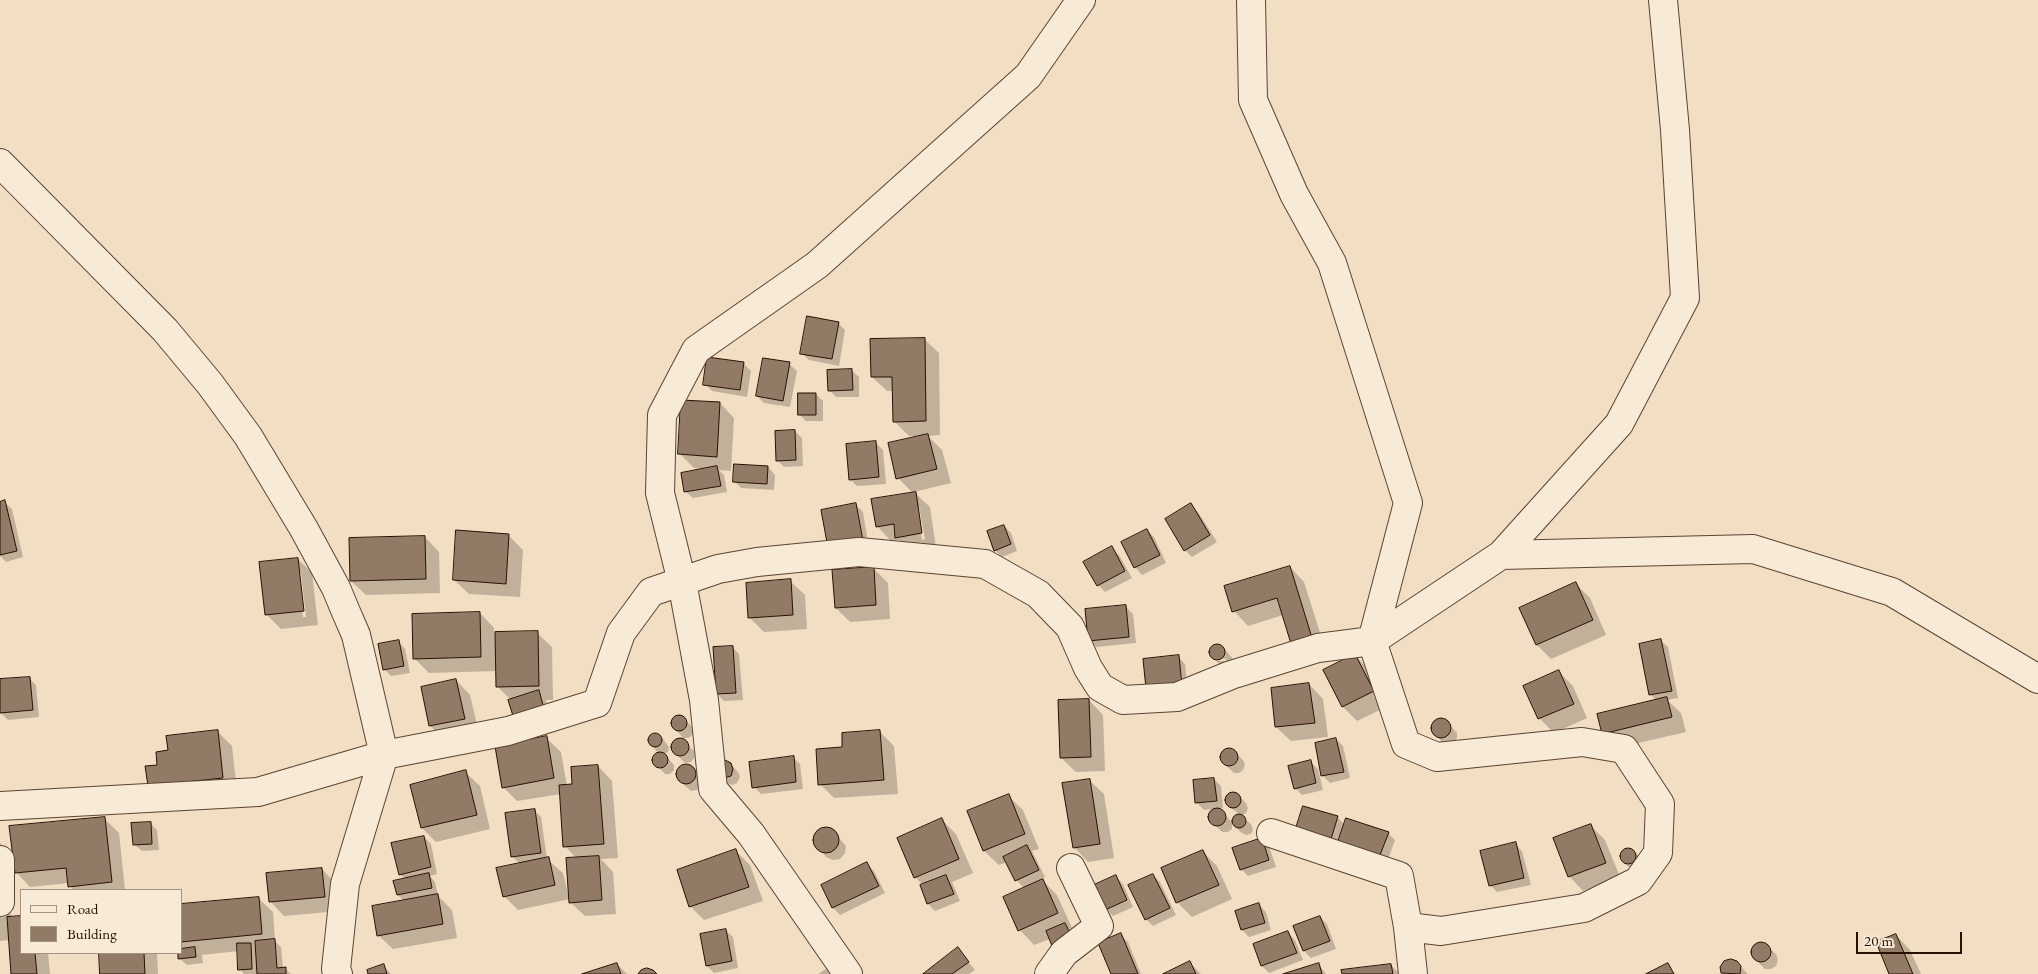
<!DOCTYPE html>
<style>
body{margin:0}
#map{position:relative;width:2038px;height:974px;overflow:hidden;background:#f2dec2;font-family:"EB Garamond",serif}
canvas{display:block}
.legend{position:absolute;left:20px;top:889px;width:162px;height:65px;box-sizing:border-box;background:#f7ead7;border:1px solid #a59382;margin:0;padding:6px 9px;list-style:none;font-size:15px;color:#291002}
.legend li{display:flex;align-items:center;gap:10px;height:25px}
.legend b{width:25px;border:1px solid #a59382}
.scale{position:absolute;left:1856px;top:932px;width:106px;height:22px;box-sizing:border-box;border:2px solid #291002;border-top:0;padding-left:6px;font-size:15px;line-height:18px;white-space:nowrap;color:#291002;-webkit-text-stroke:4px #f7ead7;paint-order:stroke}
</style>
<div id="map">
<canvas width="2038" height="974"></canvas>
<ul class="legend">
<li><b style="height:6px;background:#f7ead7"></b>Road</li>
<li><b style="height:14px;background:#927b66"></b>Building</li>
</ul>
<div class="scale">20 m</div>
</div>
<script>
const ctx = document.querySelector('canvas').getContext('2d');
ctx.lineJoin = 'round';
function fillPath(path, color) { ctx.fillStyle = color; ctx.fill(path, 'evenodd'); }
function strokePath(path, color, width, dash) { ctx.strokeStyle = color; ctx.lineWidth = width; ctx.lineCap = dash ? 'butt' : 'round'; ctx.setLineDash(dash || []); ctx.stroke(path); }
fillPath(new Path2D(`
 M838,323L845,330L839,366L809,360L802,353Z
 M924,339L939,353L940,435L928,436L942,450L951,483L914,492L930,507L936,548L911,551L899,540L891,541L877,526L913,493L898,478L920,436H909L894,421L893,391H887L872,377ZM917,507H919L925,539L922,540Z
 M708,359L744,364L751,371L747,397L712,391L705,384Z
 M789,364L797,371L790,407L764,403L757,396Z
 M851,370L859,377V397H836L829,390Z
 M816,394L823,401V421H806L799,414Z
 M720,403L734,418L731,471L719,470L724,475L727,492L693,498L685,491L703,469L694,468L680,454Z
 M795,431L802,438L803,466L784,467L777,460Z
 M876,443L883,450L886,484L857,486L850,479Z
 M768,467L775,475L774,490L741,488L734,481Z
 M4,502L12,509L23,557L6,562L0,556V503Z
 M856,505L863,512L869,548L836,554Z
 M1191,505L1198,512L1217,542L1192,557L1185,550Z
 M1004,526L1011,533L1017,551L1002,557L995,550Z
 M1147,530L1154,537L1166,563L1142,575L1135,567L1122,542Z
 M508,535L523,550L520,597L469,594L454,580Z
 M425,537L439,552L440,593L366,595L351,581Z
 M1112,548L1119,555L1132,578L1105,592L1098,585Z
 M298,559L312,573L318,625L281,629L266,614ZM298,573H301L306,617H303Z
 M1290,567L1304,582L1327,655L1283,615L1248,626L1234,611Z
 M873,568L888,583L890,619L850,622L836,608Z
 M790,581L805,595L807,629L764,632L750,618Z
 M1576,584L1590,598L1606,635L1551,659L1537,645L1521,609Z
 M1126,607L1133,614L1136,643L1096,647L1089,640Z
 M480,613L494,628V634L537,633L552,647L553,700H546L551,716L511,700L498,687L497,671L429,673L414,658Z
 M1660,640L1668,647L1678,698L1667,700L1681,713L1686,732L1617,748L1603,734L1657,701L1650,694Z
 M398,641L405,649L410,673L391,676L384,669Z
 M1215,645H1221L1228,653L1232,658L1231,663L1221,666L1216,661H1226V659L1216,658V661L1214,658L1211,653V648Z
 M732,647L739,654L743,700L724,701L717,694Z
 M1355,655L1369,670L1388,706L1357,721L1343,707Z
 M1178,657L1185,664L1188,692L1155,696Z
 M1558,671L1573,686L1587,718L1554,733L1539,718Z
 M29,678L36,685L39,717L8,720L1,713L0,681Z
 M456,680L470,695L479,733L445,740L430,726Z
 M1309,684L1323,699L1328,737L1291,741L1276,727Z
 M1089,700L1103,715L1105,771L1076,772L1061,758Z
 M677,716H682L694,729L693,734L689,738H683L672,725V720Z
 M1441,720L1446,721L1457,733V738L1454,743L1444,744L1433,732V726L1436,721Z
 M879,731L894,746L898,794L834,798L820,784L843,748Z
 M218,732L232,746L237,792L163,800L158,766L169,752Z
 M654,733L659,734L669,747L668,752L664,754L674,765V770L670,774H665L654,762V757L658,753L649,741L650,736Z
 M546,738L561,752L567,786L573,785L598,766L612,781L618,858L601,859L613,872L616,914L585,916L570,902V899L518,910L504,896L520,864L513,857L534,810L541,817L547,859L563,873L569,897H570L577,859L565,846L561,794L517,801L503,787Z
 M1336,739L1343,746L1350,778L1330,783L1323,776L1316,744Z
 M676,740H682L694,751L695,757L691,762L685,763L673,751L672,745Z
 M1226,749H1231L1243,760L1245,765L1243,770L1239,773H1234L1222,762L1220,757Z
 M793,757L800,764L803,789L761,794L754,787Z
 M1311,762L1318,769L1323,790L1302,795L1295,788Z
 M730,764L738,772L740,777L737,783L732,785L726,783L719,775Z
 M682,766H687L700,777L701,786L697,790L691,791L679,780L677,775L678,770Z
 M465,772L480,786L490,829L436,842L422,828Z
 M1214,779L1221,786L1223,808L1204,810L1197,803L1194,782Z
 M1089,780L1104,794L1114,858L1088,862L1074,847Z
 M1234,792L1246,803L1248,808L1246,813L1240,816L1251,824L1253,830L1251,834L1246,835L1242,833L1232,824V829L1228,832H1222L1210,820V814L1215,810L1221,811L1232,822L1234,817L1240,815L1228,805L1226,800L1228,795Z
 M1008,796L1023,810L1039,849L1032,851L1045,877L1041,879L1057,895L1072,928L1069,929L1072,931L1034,945L1020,930L1024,888L1016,880L1007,862L999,865L984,851L969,812Z
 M1304,807L1338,818L1345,825L1388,833L1395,840L1387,862L1305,835Z
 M104,818L119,833L125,890H73L69,883L30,887L16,872Z
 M942,820L956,834L973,873L952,882L960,901L935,911L928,904L922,886L923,885L915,877Z
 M150,823L157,830L159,850L142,851L134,844Z
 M1591,826L1605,840L1620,877L1583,891L1569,876Z
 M828,829L834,832L846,846L845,853L840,859L833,860L826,857L815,843L816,836L820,831Z
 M424,837L431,844L437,874L430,876L435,882L438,895H437L452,910L457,938L393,949L378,935L405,902L398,895L395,882L405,879L400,874Z
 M1262,839L1269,846L1276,867L1248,876L1241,869Z
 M0,843L8,851L11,918L21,917V953H48L50,974H13L10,940L0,941Z
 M1515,844L1522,851L1531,885L1497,892L1490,885Z
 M1628,849L1634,851L1641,859L1631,869L1623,862L1621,857L1623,852Z
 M736,851L750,865L763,901L704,920L690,906Z
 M1203,852L1217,866L1232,899L1192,917L1177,902Z
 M867,864L874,871L885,893L840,915L833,908L822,885Z
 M322,869L336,884L339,911L284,916L270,901Z
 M1153,875L1160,882L1176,915L1153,926L1146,919Z
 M1116,877L1123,884L1133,907L1113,916L1106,909Z
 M258,898L273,912L275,941L281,947L283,969H285L291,974H244L240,969L239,951L202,955L203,963L187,965L179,958V953H181V905Z
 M1259,905L1266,912L1271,930L1249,937L1242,930Z
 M1320,917L1327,924L1336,949L1311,958L1304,951L1295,926Z
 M725,930L733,937L738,968L714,973L707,966Z
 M1288,933L1295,940L1303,960L1269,973L1262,966Z
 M1121,935L1128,942L1141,974H1112Z
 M1896,935L1910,950L1921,974H1891Z
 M1758,943H1763L1776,954L1778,960L1776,966L1771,969H1765L1753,957L1751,951L1753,946Z
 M958,949L975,970L969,974H925Z
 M101,953H157L158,974H101Z
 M1736,962L1748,974H1723L1722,973Z
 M1190,963L1201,974H1166Z
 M617,964L627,974H586Z
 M1318,964L1326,974H1287Z
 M1391,965L1400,974H1343Z
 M383,966L391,974H370Z
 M831,966L839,974H818Z`), '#0003');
const building = new Path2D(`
 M807,316L839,322L832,359L800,354Z
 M925,338L926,421L893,422L892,377H871L870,339Z
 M707,357L744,362L740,390L703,385Z
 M763,358L790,362L783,401L756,396Z
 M852,369L853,390L828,391L827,370Z
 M798,393H816V415H798Z
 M681,400L720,402L717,457L678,454Z
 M795,430L796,460L776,461L775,431Z
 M928,434L937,469L896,479L888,443Z
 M876,441L879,477L849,480L846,444Z
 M734,464L768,466L767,484L733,482Z
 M717,466L721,486L684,492L681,473Z
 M916,492L922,533L895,538L894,524L876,527L871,499Z
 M5,500L17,551L0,555V502Z
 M856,503L863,541L828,548L821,510Z
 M1191,503L1210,535L1184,551L1165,519Z
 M1004,525L1011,544L994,551L987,531Z
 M1147,529L1160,555L1134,568L1121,542Z
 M456,530L509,534L506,584L453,580Z
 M425,536L426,579L350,581L349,538Z
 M1112,546L1125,571L1097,586L1083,562Z
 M298,558L304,611L265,615L259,562Z
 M1290,566L1313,641L1292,647L1277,598L1232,612L1224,586Z
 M874,567L876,605L835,608L832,570Z
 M791,579L793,615L748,618L746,583Z
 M1576,582L1593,620L1536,645L1519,608Z
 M1126,605L1129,637L1088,641L1085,609Z
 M480,612L481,657L413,659L412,614Z
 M538,631L539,686L496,687L495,632Z
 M1661,639L1672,691L1649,695L1639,644Z
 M399,640L404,666L383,670L378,644Z
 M1209 652a8 8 0 1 1 16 0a8 8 0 1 1-16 0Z
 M733,646L736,693L716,694L713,647Z
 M1355,654L1374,691L1342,707L1323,670Z
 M1179,655L1182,686L1146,689L1143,659Z
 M1559,670L1574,704L1538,719L1523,686Z
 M30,677L33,710L0,713V679Z
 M456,679L465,719L429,726L421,687Z
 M1309,683L1315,723L1275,727L1271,688Z
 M539,690L544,709L514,719L508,700Z
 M1667,697L1672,717L1602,734L1597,714Z
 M1089,699L1091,757L1060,758L1058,700Z
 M671 723a8 8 0 1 1 16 0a8 8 0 1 1-16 0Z
 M1431 728a10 10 0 1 1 20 0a10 10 0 1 1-20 0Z
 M218,730L223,778L148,786L145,766L157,765L156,752L168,750L166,736Z
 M880,730L884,780L818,785L816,749L842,747V733Z
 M648 740a7 7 0 1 1 14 0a7 7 0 1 1-14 0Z
 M547,736L554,778L502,788L495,746Z
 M1336,738L1344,772L1321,776L1315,743Z
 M671 747a9 9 0 1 1 18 0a9 9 0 1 1-18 0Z
 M1220 757a9 9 0 1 1 18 0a9 9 0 1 1-18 0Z
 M652 760a8 8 0 1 1 16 0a8 8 0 1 1-16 0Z
 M794,756L796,782L752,788L749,762Z
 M725,760L731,763L733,769L731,776L724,778L718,763Z
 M1311,760L1316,783L1294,789L1288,766Z
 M676 774a10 10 0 1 1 20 0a10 10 0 1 1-20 0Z
 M598,765L604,844L563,847L559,785L572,784L571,767Z
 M466,770L477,815L421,828L410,785Z
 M1214,778L1217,801L1195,803L1193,780Z
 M1090,779L1100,844L1073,848L1062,783Z
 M1225 800a8 8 0 1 1 16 0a8 8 0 1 1-16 0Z
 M1009,794L1025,834L983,851L967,811Z
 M1303,806L1338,816L1331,839L1296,828Z
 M1208 817a9 9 0 1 1 18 0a9 9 0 1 1-18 0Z
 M535,809L541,853L511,857L505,813Z
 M1232 821a7 7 0 1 1 14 0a7 7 0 1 1-14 0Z
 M105,817L112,882L68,887L66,868L15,873L9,826Z
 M942,818L959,859L914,878L897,838Z
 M1346,818L1389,832L1380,855L1338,842Z
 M151,822L152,844L133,845L131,823Z
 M1591,824L1606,863L1568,877L1553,838Z
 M813 840a13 13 0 1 1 26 0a13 13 0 1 1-26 0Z
 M424,836L431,867L399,875L391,843Z
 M1262,838L1269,860L1240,870L1232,848Z
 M1516,842L1524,878L1489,886L1480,851Z
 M1027,845L1039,870L1015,881L1003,857Z
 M1620 856a8 8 0 1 1 16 0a8 8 0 1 1-16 0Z
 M736,849L749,887L689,907L677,870Z
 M1203,850L1219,885L1176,903L1161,868Z
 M599,856L602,900L569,903L566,858Z
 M549,857L555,885L503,897L496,868Z
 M867,862L879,886L832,908L821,885Z
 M322,868L325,897L269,902L266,873Z
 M429,873L432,888L397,895L393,881Z
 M1153,874L1170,908L1145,920L1128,885Z
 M946,875L954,894L927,904L920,885Z
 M1116,875L1127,900L1105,910L1094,885Z
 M1043,879L1058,913L1018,931L1003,897Z
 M438,894L443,924L377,936L372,906Z
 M259,897L262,934L181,942V904Z
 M1259,903L1265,923L1241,930L1235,911Z
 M21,916V953H35L37,974H11L7,917Z
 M1320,916L1330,941L1303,951L1293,926Z
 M1065,923L1072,937L1052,946L1046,931Z
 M726,929L732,961L706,966L700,934Z
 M1288,931L1297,953L1261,966L1253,944Z
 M1121,933L1138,974H1111L1098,943Z
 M1896,934L1913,974H1889L1876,942Z
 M275,939L277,968L286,967V974H257L255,941Z
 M1751 952a10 10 0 1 1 20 0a10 10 0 1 1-20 0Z
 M237,943H251L252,969L238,970Z
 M195,947L196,957L178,959V953H181V949Z
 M958,947L969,962L952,974H923Z
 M99,953H144L145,974H100Z
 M1731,959L1737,961L1741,966L1740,974L1721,973L1720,967L1724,961Z
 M1190,961L1196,974H1163Z
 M617,963L621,974H582Z
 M1319,963L1322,974H1283Z
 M1668,963L1674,974H1646Z
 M384,964L387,974H368L367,970Z
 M1391,964L1393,974H1342L1341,970Z
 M647,968L653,970L657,974H638L641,970Z`);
fillPath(building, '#927b66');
strokePath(building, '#291002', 1);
const minor = new Path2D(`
 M1251,0L1253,100L1294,194L1332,263L1408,503L1372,641
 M0,163L165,330L210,384L248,436L304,529L336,588L346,612L356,635L384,755L345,884L336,969L338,974
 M1501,555L1619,424L1685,298L1675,130L1663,0
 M1372,641L1501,555L1753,549L1892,592L2038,679
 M0,806L258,792L384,755L508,731L597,703L621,633L651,592L718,569L757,562L859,552L985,564L1038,594L1070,627L1088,668L1100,687L1123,700L1177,697L1231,675L1318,648L1372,641L1406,744L1437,757L1582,742L1624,749L1660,804L1658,853L1638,881L1584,908L1441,931L1408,927
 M1271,833L1399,876L1408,927L1413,974
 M0,860V902
 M848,974L751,834L713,789L704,700L682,582L660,493L662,415L696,350L817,265L1028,76L1081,0
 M1049,974L1064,953L1099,926L1071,868`);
strokePath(minor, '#5b4432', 30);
strokePath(minor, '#f7ead7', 28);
</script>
